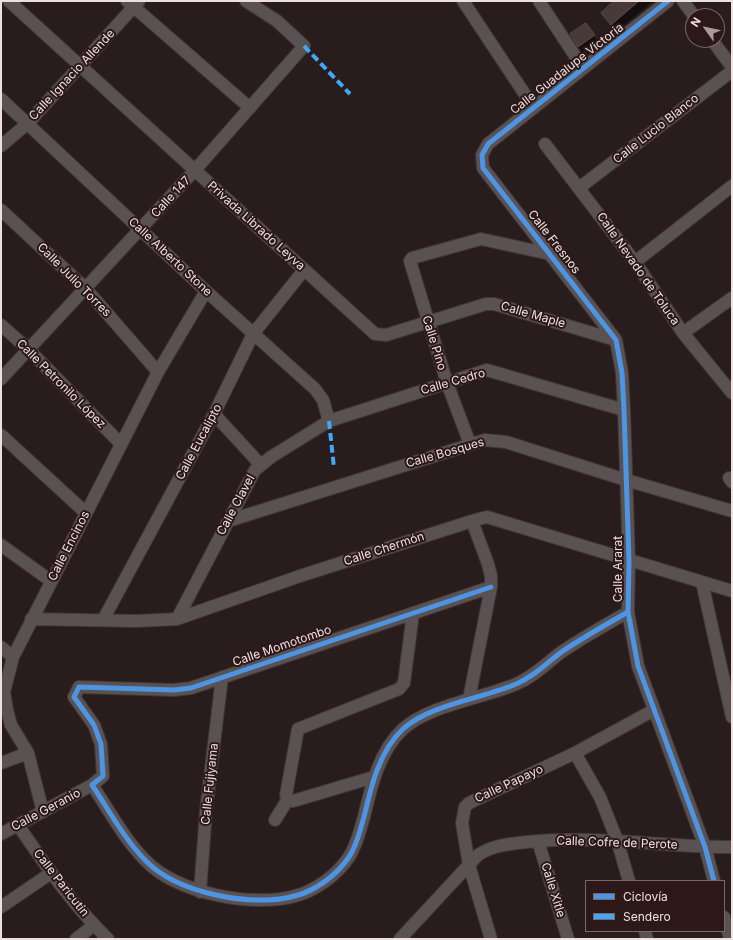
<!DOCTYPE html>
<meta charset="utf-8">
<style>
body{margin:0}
#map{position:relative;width:733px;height:940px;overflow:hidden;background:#281c1d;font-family:Inter,sans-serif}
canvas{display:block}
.frame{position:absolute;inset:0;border:2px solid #efe0e0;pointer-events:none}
.legend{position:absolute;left:585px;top:880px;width:140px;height:52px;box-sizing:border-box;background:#2c1819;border:1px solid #7a6869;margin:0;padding:5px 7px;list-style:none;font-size:12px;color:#efe0e0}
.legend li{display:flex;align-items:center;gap:8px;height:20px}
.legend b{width:20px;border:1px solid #7a6869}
.north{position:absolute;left:685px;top:8px;width:40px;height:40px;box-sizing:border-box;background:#2c1819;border:1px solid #7a6869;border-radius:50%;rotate:303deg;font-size:11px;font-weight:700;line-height:16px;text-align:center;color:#efe0e0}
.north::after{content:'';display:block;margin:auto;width:14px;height:18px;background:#a99b9c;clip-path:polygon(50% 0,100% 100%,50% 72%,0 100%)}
</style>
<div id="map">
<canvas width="733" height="940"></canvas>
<div class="frame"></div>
<ul class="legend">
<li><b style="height:5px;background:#4d94e3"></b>Ciclovía</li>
<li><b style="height:5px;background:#3fa9f5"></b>Sendero</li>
</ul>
<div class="north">N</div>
</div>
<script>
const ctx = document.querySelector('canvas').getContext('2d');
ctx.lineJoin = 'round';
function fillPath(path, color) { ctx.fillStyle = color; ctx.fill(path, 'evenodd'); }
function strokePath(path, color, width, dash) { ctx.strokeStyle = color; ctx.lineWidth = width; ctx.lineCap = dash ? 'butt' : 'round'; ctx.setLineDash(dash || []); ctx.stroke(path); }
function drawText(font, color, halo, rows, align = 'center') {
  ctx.font = font + ' Inter,sans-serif'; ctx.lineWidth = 4; ctx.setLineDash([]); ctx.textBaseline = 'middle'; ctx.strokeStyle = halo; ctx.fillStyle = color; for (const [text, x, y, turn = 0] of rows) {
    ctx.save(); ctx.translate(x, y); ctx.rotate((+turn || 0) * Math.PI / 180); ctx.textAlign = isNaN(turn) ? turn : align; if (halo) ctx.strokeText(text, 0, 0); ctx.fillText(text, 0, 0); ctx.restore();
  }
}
fillPath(new Path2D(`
 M612,1H652V2L616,32L602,14L613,3Z
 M586,24L597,41L582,52L574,40Z`), '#0007');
const building = new Path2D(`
 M614,1H639L611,25L601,13Z
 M586,23L595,35L578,47L570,34Z`);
fillPath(building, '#4a3a37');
strokePath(building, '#564c4b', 1);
const minor = new Path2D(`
 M9,1L375,334L386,335L486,304H494L616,340
 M127,1L250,108
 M463,1L534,108
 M539,1L583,68
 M668,1L488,144L482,155L483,168L616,340L622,373L624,410L629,561L628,612L638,666L705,847L714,881
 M683,1L694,16
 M712,40L732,67
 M1,99L206,291L315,389L323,400L329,421
 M545,144L635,262L683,333L732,393
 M1,146L28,123L139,1
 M579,188L732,71
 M1,210L86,289L158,372
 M635,262L732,186
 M1,325L29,350L121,444
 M683,333L732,298
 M1,379L195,170L304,46L277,21L246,1
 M214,414L260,464
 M1,435L86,513
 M470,444L447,383L410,261L412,258L481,239L550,254
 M729,478L732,482
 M228,521L485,440L506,442L626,480L732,511
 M1,545L51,581
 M702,582L732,717
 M491,587L191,688L174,690L79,687L74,697L94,725L101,744L103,776L92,785C109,810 124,839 146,861C177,893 252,908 295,896C315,891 337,875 349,857C357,845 360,830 364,817C371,787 379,751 403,729C429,705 484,698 516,684C533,677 546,664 560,653C582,638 605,625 628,612
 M31,619L137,621L177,619L300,576L472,521L487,517L732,591
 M177,619L255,470L271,457L329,421L487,370L624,410
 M103,620L214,414L253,334L304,270
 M1,647L13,657
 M469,699L491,587V576L488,564L472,521
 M575,753L600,797L617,840L629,881
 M1,763L28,753
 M288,799L286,795L298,729L399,689L404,683L413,613
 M288,799L293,801L374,777
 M43,812L28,753L11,725L7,710L4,692L13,657L158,372L206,291
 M275,820L288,799
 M18,825C45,865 73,905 108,939
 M1,834L92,785
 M538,841L568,939
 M200,892L206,811L222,677
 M1,907L51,873
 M724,917L730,939
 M645,931L647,939
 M76,939L94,925
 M400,939L478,855C493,845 510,844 527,842C596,835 664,847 732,847
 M491,939L469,865L462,823L465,807L469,803L575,753L654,710`);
strokePath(minor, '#403737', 14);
strokePath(minor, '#5a5252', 12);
strokePath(new Path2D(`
 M304,46L350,94
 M329,421L334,468`), '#3fa9f5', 4, [8, 4]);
strokePath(new Path2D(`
 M668,1L488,144L482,155L483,168L616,340L622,373L624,410L629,561L628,612L638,666L705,847L714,881
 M491,587L191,688L174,690L79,687L74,697L94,725L101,744L103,776L92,785C109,810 124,839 146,861C177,893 252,908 295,896C315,891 337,875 349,857C357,845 360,830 364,817C371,787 379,751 403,729C429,705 484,698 516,684C533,677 546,664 560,653C582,638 605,625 628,612`), '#4d94e3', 5);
drawText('12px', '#efe0e0', '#2c1819', [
 ["Calle Guadalupe Victoria",567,69,-38],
 ["Calle Ignacio Allende",72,75,-47],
 ["Calle Lucio Blanco",656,129,-38],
 ["Calle 147",171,197,-47],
 ["Privada Librado Leyva",256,226,42],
 ["Calle Fresnos",554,242,52],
 ["Calle Alberto Stone",170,257,43],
 ["Calle Nevado de Toluca",638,269,55],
 ["Calle Julio Torres",74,280,45],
 ["Calle Maple",533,315,16],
 ["Calle Pino",434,343,73],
 ["Calle Cedro",453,382,-16],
 ["Calle Petronilo López",61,384,45],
 ["Calle Eucalipto",199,442,-62],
 ["Calle Bosques",445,453,-16],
 ["Calle Clavel",236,505,-62],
 ["Calle Encinos",69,546,-63],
 ["Calle Chermón",384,549,-18],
 ["Calle Ararat",618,569,-90],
 ["Calle Momotombo",282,646,-19],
 ["Calle Fujiyama",210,784,-84],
 ["Calle Papayo",509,784,-25],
 ["Calle Geranio",46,810,-28],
 ["Calle Cofre de Perote",617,843,2],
 ["Calle Paricutín",61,883,52],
 ["Calle Xitle",553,890,73]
]);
</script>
